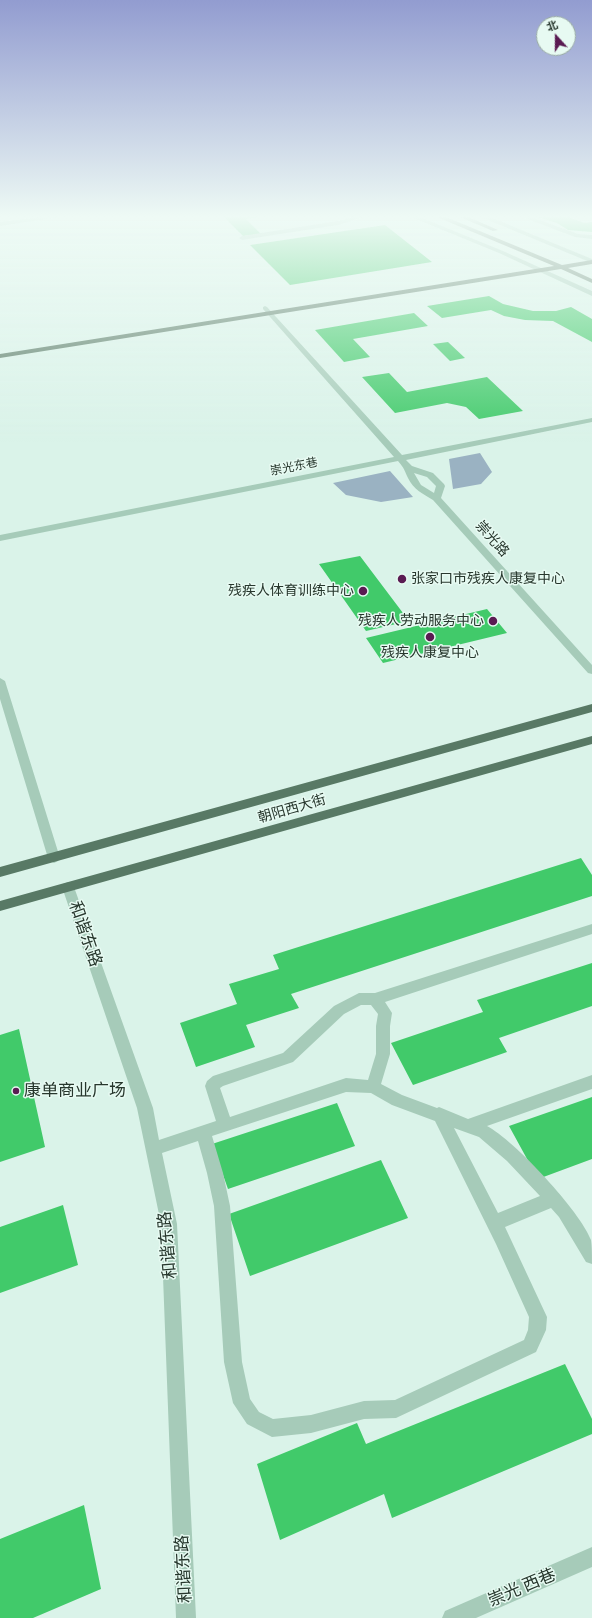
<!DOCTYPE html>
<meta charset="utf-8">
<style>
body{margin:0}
#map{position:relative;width:592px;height:1618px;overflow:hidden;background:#daf3e9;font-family:"PT Sans Narrow","Noto Sans SC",sans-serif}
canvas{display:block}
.north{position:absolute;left:536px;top:16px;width:40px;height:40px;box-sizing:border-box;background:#e7faf2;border:1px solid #9aaca3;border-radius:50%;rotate:339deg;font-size:11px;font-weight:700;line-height:16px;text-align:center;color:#27372d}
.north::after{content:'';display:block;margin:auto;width:14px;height:18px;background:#5a1b52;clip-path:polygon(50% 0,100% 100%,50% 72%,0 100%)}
</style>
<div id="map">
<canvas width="592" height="1618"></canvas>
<div class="north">北</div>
</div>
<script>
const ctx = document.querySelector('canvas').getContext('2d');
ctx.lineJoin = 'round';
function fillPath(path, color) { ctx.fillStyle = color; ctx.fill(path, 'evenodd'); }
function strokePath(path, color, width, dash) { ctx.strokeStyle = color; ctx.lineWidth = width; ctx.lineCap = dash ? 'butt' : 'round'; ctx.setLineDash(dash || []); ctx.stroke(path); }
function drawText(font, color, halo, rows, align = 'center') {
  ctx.font = font + ' "PT Sans Narrow","Noto Sans SC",sans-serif'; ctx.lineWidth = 3; ctx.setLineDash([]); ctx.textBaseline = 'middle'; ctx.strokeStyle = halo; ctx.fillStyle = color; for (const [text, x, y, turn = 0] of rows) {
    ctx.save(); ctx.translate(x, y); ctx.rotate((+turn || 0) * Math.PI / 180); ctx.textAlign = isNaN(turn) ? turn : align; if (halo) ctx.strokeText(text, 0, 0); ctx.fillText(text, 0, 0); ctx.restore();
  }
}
fillPath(new Path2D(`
 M480,453L492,472L481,484L453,489L449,459Z
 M390,471L413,497L381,502L346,495L333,483Z`), '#9ab2c2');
fillPath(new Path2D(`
 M229,215H267V216L246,219L261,234L243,236L223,216Z
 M564,215L584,223L592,222V232L568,230L557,223L534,216Z
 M385,225L432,262L290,285L250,245Z
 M489,296L503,304L533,311H556L571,307L592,319V342L553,321L525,320L504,316L491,310L442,318L427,306Z
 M414,313L428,326L353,339L370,357L344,362L315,330Z
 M448,342L465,358L450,361L433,344Z
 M389,373L407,392L487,377L523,411L479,419L466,407L447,403L395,413L362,377Z
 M360,556L409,621L366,631L319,564Z
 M487,609L507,633L383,663L366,638Z
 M581,858L592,875V896L291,994L299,1008L246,1025L255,1047L196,1067L180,1023L237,1004L229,984L279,969L273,955Z
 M592,963V1006L499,1038L507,1052L413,1085L391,1043L483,1012L477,1000Z
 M19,1029L45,1147L0,1162V1035Z
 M592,1097V1159L538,1179L509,1126Z
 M337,1103L355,1146L228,1189L212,1144Z
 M381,1160L408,1218L250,1276L229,1214Z
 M63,1205L78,1265L0,1293V1227Z
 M565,1364L592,1419V1434L392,1518L384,1494L280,1540L257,1464L357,1423L366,1444Z
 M84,1505L101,1589L33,1618H0V1539Z`), '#41ca6a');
fillPath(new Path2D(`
 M55,215H73L0,226V222Z
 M360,215H370L338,225L242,240L239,238L242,236L338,221Z
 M406,215H415L503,251L592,291V296L499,253Z
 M476,215H485L592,259V263Z
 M517,215H526L578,234L592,235V239L575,237Z
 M265,306L267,307L402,455L592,418V422L406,460L412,466L433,473L444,484L445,486L441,498L592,665V674L588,673L433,500C423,494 413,489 408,478C404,470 405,469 398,461L0,541V535L394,457L263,309V307ZM414,473L427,477L436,486L434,493L421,485Z
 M0,678L5,681L60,858L58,861L54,863L50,861L48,858L0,699Z
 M68,882L73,884L74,887L153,1108L159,1140L216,1121L205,1086L207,1081L213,1076L283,1053L334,1006L359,993H375L592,924V934L385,1002L392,1013L390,1026V1054L381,1084L402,1095L437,1108L439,1107L468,1119L592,1075V1089L487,1126C514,1140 581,1212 591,1240C592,1246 592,1257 592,1264L586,1262L559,1217L551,1208L505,1227L547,1317L546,1330L536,1352L396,1418L364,1419L311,1433L272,1437L247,1424L233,1403L224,1362L214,1206L207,1173L198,1141L162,1153L177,1224L196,1618H176L161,1224L137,1108L62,887L63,884ZM361,1005H371L378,1014L376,1026V1054L368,1080L346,1078L230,1117L220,1088L223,1086L293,1062L344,1014ZM346,1092L371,1093L392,1105L435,1121L496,1244L529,1317L528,1330L524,1340L395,1400L364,1401L311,1415L273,1419L259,1412L250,1399L242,1362L230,1206L223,1173L212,1136ZM454,1128L479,1137L507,1161L540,1196L498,1213Z
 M592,1547V1567L476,1618H442L445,1611Z`), '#a6cbb9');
fillPath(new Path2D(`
 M432,215H441L562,265L592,260V264L568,268L592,279V283L561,269L0,358V354L554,266Z
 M455,215H464L498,230L493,231Z
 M592,704V712L0,877V867Z
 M592,736V744L0,911V901Z`), '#587965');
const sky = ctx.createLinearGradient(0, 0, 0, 442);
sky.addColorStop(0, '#929cd0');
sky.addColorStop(0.49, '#eefaf5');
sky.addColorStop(1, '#eefaf500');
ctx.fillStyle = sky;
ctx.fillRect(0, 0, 592, 442);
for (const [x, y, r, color] of [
 [402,579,5,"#5a1b52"],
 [363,591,5,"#5a1b52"],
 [493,621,5,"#5a1b52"],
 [430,637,5,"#5a1b52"],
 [16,1091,4,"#5a1b52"]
]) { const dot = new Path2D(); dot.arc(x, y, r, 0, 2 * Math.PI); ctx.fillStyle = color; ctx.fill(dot); strokePath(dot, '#e7faf2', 1.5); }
drawText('12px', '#27372d', '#e7faf2', [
 ["崇光东巷",294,467,-11]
]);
drawText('14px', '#27372d', '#e7faf2', [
 ["崇光路",492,539,48],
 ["朝阳西大街",292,809,-16]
]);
drawText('14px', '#27372d', '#e7faf2', [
 ["张家口市残疾人康复中心",411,579,"left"],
 ["残疾人体育训练中心",354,591],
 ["残疾人劳动服务中心",484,621],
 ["残疾人康复中心",430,653,"center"]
], 'right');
drawText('17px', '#27372d', '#e7faf2', [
 ["和谐东路",85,934,71],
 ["和谐东路",168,1245,-95],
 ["和谐东路",184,1569,-93],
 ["崇光 西巷",522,1588,-23]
]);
drawText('17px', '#27372d', '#e7faf2', [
 ["康单商业广场",24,1091]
], 'left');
</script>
